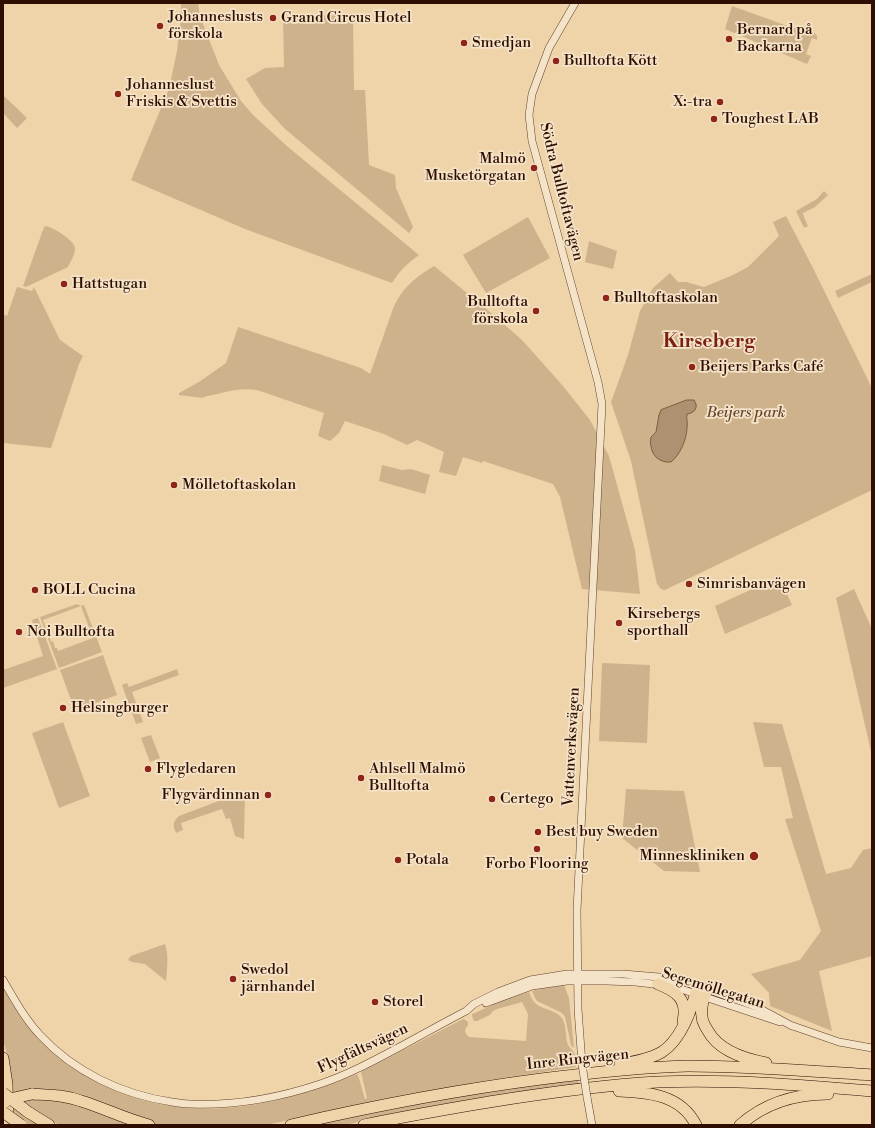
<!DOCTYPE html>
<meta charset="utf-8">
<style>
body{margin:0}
#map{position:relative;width:875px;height:1128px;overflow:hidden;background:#efd4a9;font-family:"Libre Bodoni",serif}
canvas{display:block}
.frame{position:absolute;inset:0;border:4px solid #2d0e01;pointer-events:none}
</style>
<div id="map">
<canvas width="875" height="1128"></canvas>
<div class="frame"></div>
</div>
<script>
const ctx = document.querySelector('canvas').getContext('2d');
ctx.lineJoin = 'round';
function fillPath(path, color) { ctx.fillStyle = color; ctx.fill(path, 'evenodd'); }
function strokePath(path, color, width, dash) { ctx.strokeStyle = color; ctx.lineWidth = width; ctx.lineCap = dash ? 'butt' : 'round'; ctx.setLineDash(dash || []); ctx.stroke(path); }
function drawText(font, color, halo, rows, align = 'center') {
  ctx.font = font + ' "Libre Bodoni",serif'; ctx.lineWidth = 3.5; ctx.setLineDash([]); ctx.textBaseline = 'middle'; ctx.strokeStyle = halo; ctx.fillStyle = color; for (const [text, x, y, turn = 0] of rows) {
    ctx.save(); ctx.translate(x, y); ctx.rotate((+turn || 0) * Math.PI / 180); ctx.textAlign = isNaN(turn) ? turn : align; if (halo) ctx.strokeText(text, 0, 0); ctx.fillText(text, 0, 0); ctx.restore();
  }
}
fillPath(new Path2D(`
 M181,3H198L200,16L219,65L241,101L253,115L288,147L419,255C407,264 400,270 392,283L245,229L131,180L169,89L177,51L181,19Z
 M732,6L785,25L814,32L817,36V40L812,38L806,54L811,56L807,64L725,29Z
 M353,15L354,90H365L369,165L395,175L396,188L413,227L409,233L285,129L262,104L246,79L265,68L284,67L283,16Z
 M3,95L27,118L17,128L3,113Z
 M824,191L828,195L815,207L803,213L804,217L808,226L804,228L796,211L817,199Z
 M786,216L813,268L872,388V490L665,590L661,589L657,584L631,461L611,402L628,355L640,311L653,288L670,273L678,282H686L704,287L733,275L748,267L779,236L773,222Z
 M528,217L550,258L486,293L463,255Z
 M46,226C54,228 76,241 75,249C75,255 70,262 68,267L26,287L23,286L44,227Z
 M589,241L617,251L613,269L585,262Z
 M434,266L483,306L522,340L563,386L590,420L609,456L635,550L640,594L582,589L560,497L553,484L483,461L482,463L463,457L456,476L439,472L444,452L417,440L407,445L384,434L345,421L339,433L330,441L318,436L324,413L257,390C239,387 222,393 204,397L203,398L179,395V393L199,382L226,363L238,327L361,368L370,374L394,306C405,285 415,278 434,266Z
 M872,274V282L838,298L835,291Z
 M17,287L32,291L34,287L60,340L83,356L79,364L51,448L3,443V314L7,316Z
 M382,465L402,470L411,469L430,475L425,494L379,481Z
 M779,577L792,605L725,634L715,606Z
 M854,589L872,629V756L836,598Z
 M77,604L81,606L43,620L51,642L53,641L55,648H57L58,651L93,638L81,606L84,605L102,652L59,668L40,617Z
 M38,618L57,669L3,688V670L43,656L32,620Z
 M103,655L117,695L75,711L60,670Z
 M602,663L650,665L647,743L599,741Z
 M177,669L179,675L132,692L143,722L136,724L122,685L127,683L129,687Z
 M63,722L90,796L59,808L32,733Z
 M753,722L782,724L826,874L851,868L863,850L872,848V956L819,971L832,1031L770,1006L769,993L751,974L800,960L821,931L785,819L793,818L781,767H764Z
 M151,735L160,758L150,762L141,738Z
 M626,789L684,791L700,872L664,871L622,838Z
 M245,793L244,839L235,836L230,818L226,819L222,809L181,823L183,830L176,833C173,826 172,822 179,816L237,794Z
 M165,944C169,956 167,968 166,981L145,964L132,962L128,960L131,956Z
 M564,985L569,998L574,1048L571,1045L565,1017L562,1013L537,1001L535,998L532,991L543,988Z
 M3,987C9,998 15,1008 22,1018C28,1026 36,1033 43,1040C50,1047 57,1055 64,1061C77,1072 91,1079 106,1086C188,1126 277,1107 357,1074L358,1075L365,1099L367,1098L361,1072L461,1020L464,1019L468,1022V1025L465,1030L466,1034L469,1037L526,1041L528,1014L522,1002L497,1009L493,1011L490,1015L477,1021H474L472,1016V1014L475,1013L501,1001L529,992C535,1011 547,1006 559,1015C567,1021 565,1033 567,1042C569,1049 573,1049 575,1055C576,1058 576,1063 576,1067L471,1083L448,1089L383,1100L266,1125H157L145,1122L95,1103L12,1096L7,1054L3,1040Z
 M578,1078L579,1085L378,1118L344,1125H305L400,1106Z
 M52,1097L139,1125H60L41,1116L18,1100Z
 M13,1107L42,1125C24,1125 18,1125 13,1107Z`), '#ceb28c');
const water = new Path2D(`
 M687,400H694C699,407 695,413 687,414C686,419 688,422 687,427C687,439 680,455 671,462C660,463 652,456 651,446C650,443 650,438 652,436C652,436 656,432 656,432L659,415L661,410Z`);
fillPath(water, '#ad9170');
strokePath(water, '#7a5d44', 1);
const tertiary = new Path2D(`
 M575,3L549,48L532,94L529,115L532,141L598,382L602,404L577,910L578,1009L582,1064
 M3,980C14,999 25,1019 40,1035C74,1072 123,1095 172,1102C178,1103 184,1104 190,1104C234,1106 278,1098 320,1084C350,1074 377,1059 405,1044C425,1033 445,1022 466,1011L474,1004L498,992L530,980L567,974H623L659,977L685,982L707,989L757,1007L792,1026
 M486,1003L532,986L567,981H606L635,982L672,986L780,1022
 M790,1025L839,1042L872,1048
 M587,1097L592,1125`);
const motorway = new Path2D(`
 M658,984C676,991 688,999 683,1021
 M707,989C704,998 700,1007 702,1016C702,1022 705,1026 708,1031C719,1051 745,1059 766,1063
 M3,1058L7,1084L8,1125
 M620,1064C634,1062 650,1059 662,1052C682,1039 692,1008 698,986
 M619,1091C649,1092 681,1095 696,1125
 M32,1094C49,1095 65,1095 81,1101C104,1108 125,1119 149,1125
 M28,1112L49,1125
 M291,1125C373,1106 457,1090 541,1079C589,1073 639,1067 688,1066C749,1066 811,1071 872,1075
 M364,1125C406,1116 448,1109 489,1102C545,1093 601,1085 658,1082C729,1079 801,1085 872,1091
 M740,1125C765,1103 795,1094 828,1094`);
strokePath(tertiary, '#5e402b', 8);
strokePath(motorway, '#2d0e01', 12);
strokePath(tertiary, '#f5e3c7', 7);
strokePath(motorway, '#efd4a9', 11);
const tertiaryBridge = new Path2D(`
 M582,1064L587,1097`);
const motorwayBridge = new Path2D(`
 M3,1093L28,1112
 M6,1101L14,1098L32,1094
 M3,1112L21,1125`);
strokePath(tertiaryBridge, '#5e402b', 8, []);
strokePath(motorwayBridge, '#2d0e01', 12, []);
strokePath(tertiaryBridge, '#f5e3c7', 7);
strokePath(motorwayBridge, '#efd4a9', 11);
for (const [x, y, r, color] of [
 [273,18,4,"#8f2418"],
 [160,26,4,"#8f2418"],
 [729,39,4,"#8f2418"],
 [464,43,4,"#8f2418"],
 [556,61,4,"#8f2418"],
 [118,94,4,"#8f2418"],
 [720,102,4,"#8f2418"],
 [714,119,4,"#8f2418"],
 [534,168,4,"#8f2418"],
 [64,284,4,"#8f2418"],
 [606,298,4,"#8f2418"],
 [536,311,4,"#8f2418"],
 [692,367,4,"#8f2418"],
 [174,485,4,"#8f2418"],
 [689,584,4,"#8f2418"],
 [35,590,4,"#8f2418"],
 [619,623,4,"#8f2418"],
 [19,632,4,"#8f2418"],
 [63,708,4,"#8f2418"],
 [148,769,4,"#8f2418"],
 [361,778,4,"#8f2418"],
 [268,795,4,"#8f2418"],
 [492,799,4,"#8f2418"],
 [538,832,4,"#8f2418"],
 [537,849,4,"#8f2418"],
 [754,856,5,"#8f2418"],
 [398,860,4,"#8f2418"],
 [233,979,4,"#8f2418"],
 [375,1002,4,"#8f2418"]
]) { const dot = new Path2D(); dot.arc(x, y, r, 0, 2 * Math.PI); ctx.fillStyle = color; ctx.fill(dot); strokePath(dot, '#f5e3c7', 1.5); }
drawText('15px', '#2d0e01', '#f5e3c7', [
 ["Johanneslusts",168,17],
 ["förskola",168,34],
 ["Grand Circus Hotel",281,18],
 ["Bernard på",737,30],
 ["Backarna",737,47],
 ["Smedjan",472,43],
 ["Bulltofta Kött",564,61],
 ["Johanneslust",126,85],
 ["Friskis & Svettis",126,102],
 ["X:-tra",712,102,"right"],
 ["Toughest LAB",722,119],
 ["Malmö",526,159,"right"],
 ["Musketörgatan",526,176,"right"],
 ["Hattstugan",72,284],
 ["Bulltoftaskolan",614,298],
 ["Bulltofta",528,302,"right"],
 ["förskola",528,319,"right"],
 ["Beijers Parks Café",700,367],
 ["Mölletoftaskolan",182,485],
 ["Simrisbanvägen",697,584],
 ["BOLL Cucina",43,590],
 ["Kirsebergs",627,614],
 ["sporthall",627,631],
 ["Noi Bulltofta",27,632],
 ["Helsingburger",71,708],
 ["Flygledaren",156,769],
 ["Ahlsell Malmö",369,769],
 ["Bulltofta",369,786],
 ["Flygvärdinnan",260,795,"right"],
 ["Certego",500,799],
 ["Best buy Sweden",546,832],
 ["Minneskliniken",745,856,"right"],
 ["Potala",406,860],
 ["Forbo Flooring",537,864,"center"],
 ["Swedol",241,970],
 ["järnhandel",241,987],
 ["Storel",383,1002]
], 'left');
drawText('15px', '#2d0e01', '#f5e3c7', [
 ["Södra Bulltoftavägen",561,192,76],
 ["Vattenverksvägen",572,747,-87],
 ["Segemöllegatan",713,989,17],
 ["Flygfältsvägen",363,1049,-25],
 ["Inre Ringvägen",578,1060,-6]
]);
drawText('italic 15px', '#654732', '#f5e3c7', [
 ["Beijers park",746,413]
]);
drawText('bold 19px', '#7a1f14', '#f5e3c7', [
 ["Kirseberg",709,342]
]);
</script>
